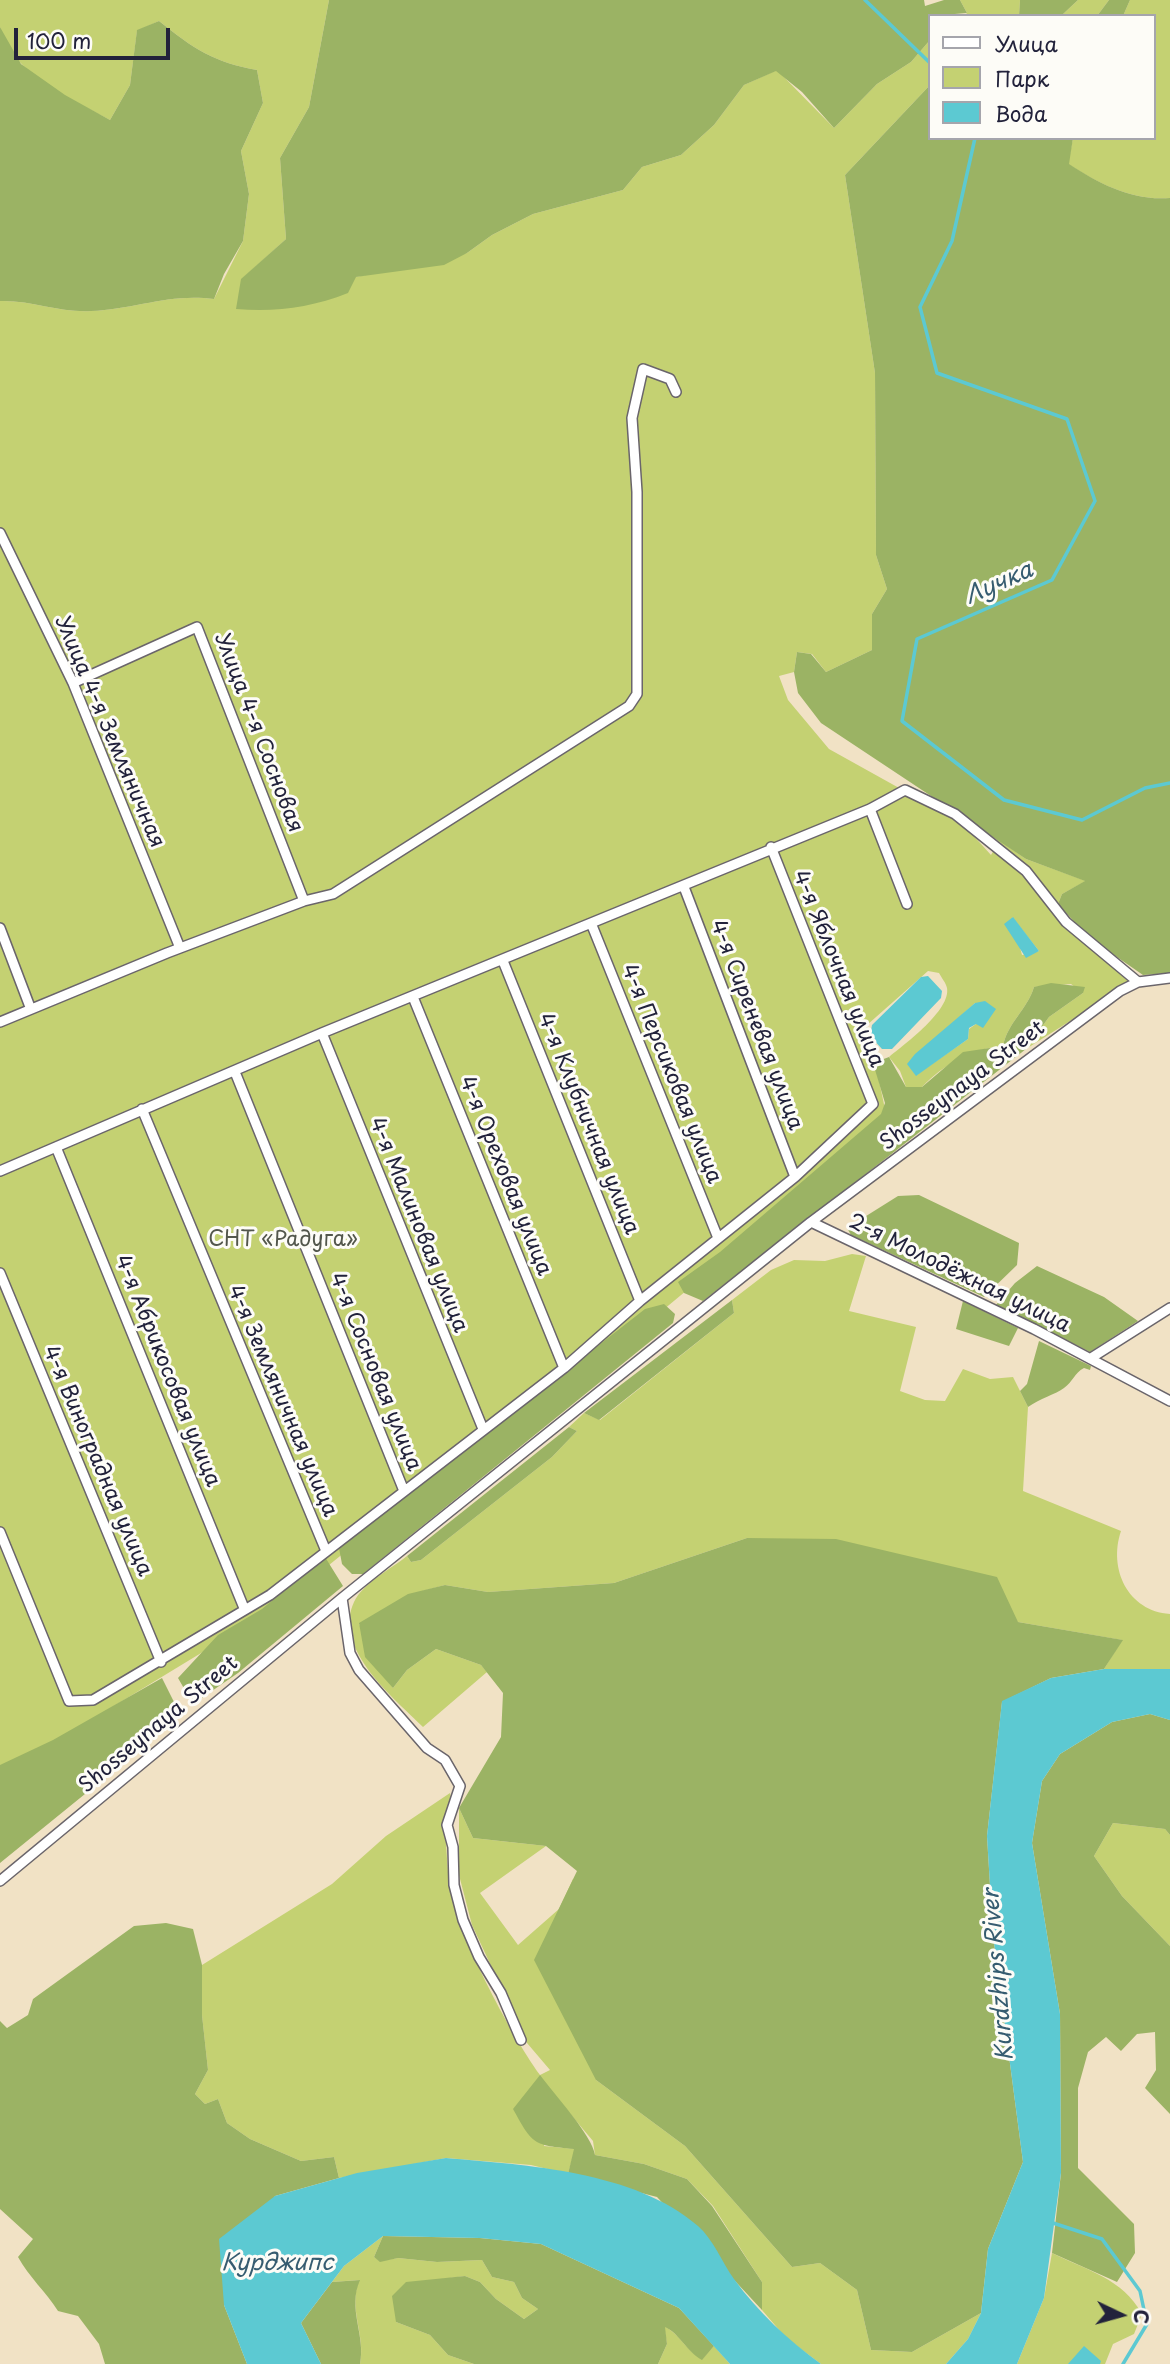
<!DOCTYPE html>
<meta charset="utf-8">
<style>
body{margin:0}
#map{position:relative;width:1170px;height:2364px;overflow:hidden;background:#f1e2c5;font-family:"Playpen Sans",sans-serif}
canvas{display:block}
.legend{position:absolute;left:928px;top:14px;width:228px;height:126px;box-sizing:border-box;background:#fdfcf7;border:2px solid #a5a5ac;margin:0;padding:9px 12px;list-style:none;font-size:21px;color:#22223b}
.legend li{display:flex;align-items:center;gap:14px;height:35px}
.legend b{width:35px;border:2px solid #a5a5ac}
.north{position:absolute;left:1086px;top:2280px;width:70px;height:70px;-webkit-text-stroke:5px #fdfcf7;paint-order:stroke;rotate:95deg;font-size:19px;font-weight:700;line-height:28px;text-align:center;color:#22223b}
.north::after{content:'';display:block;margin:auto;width:24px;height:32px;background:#22223b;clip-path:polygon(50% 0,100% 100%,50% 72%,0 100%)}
.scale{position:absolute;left:14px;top:28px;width:156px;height:32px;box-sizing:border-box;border:4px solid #22223b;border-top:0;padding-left:9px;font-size:21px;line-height:24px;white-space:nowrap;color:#22223b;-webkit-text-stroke:5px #fdfcf7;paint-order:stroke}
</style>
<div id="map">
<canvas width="1170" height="2364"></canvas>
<ul class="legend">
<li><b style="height:9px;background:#fff"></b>Улица</li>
<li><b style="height:19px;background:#c4d172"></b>Парк</li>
<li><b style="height:19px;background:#5cc9d2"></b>Вода</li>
</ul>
<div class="north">С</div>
<div class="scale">100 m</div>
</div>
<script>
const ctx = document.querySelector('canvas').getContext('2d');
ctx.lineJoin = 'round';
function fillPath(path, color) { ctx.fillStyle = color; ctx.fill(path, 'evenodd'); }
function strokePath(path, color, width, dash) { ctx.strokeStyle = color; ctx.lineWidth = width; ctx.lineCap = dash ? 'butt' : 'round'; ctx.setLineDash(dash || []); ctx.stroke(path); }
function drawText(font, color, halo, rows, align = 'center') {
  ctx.font = font + ' "Playpen Sans",sans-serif'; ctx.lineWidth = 6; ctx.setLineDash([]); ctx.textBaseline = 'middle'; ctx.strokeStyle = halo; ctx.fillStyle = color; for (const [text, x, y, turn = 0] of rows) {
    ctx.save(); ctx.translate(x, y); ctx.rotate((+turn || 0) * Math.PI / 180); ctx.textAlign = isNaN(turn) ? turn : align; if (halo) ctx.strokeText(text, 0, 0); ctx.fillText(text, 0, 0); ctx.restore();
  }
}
fillPath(new Path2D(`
 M0,0H329L309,107L280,158L286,239L241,280L356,277L467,253L492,235L533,214L623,190L642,167L681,155L714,125L744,85L777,70L834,128L877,84L911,62L930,40V85L845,175L875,373L876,555L887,589L872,614V650L826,672L812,654L797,652L794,672L779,676L788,700L829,749L962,823L991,855L994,850L1031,880L1073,932L1130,983L1026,1049L1049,1017L1083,993L1071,984L1034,987C1027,1010 1008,1022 1003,1046C972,1048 943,1065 922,1087H906L900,1071L889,1057C905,1044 951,1010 947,988C946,983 941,977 939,973L928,971L867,1025L888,1123L651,1320L399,1508L280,1605L40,1751L0,1791V301C31,300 61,313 91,311C135,309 170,293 214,299L243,241L249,194L241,151L263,103L257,70C213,62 194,49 159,21L137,31L130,85L110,120C72,99 12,75 0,27C0,20 0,8 0,0ZM1012,917L1039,951L1022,955ZM975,1003L976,1024L969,1029L968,1039L916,1075L908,1064Z
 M960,0H1020L1019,16H964L967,13Z
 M1078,0H1109L1097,16H1061Z
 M1130,0H1170V198C1132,201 1100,184 1068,164L1073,138H1154V16H1123Z
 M993,836L1026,859L1086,881L1062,894L1058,904Z
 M852,1254L866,1256L849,1311L916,1327L900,1391L925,1400L945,1401L963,1369L990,1379L1013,1377L1028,1407L1023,1491L1121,1531C1108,1569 1128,1611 1170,1614V1669H1104L1122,1640L1018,1622L747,1538L614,1583L488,1592L445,1585L408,1595L359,1624L393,1688L407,1670L436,1649L481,1665L487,1672L423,1727C395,1699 332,1649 354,1602C363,1583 391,1569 407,1556L411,1562L421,1560L552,1457L577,1431L569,1427L584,1413L600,1420L734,1313L732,1300L771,1270L794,1260L825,1261Z
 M450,1793C454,1805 447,1812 445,1824C445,1828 448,1875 449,1882C458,1936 508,2030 540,2075L550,2070L527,2043L472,1925L459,1875V1808L473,1838L546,1846L480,1893L518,1945L559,1909L573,1879L601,1910L596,2080L685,2146L792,2267L820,2263L857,2290L871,2350L912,2352L981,2313L968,2339L946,2364H821L786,2338L762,2310V2282L713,2206L687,2179L644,2164L595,2155L593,2141L556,2097L544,2146L575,2149L568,2174L531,2165L446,2158L339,2178L334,2157L301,2161L250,2139L227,2123L218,2099L205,2104L195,2094L208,2070L202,2015V1965L332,1884L386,1836Z
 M1113,1823L1165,1829L1170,1835V1946L1122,1896L1094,1856Z
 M383,2236L374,2257L380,2261L398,2258L437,2262L482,2260L492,2277L514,2282L522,2298L538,2309L524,2319L496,2299L480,2282L465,2276L443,2279L396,2322L430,2335L448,2355L474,2364H360C366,2335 348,2310 359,2280L332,2282L344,2266Z
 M1052,2253C1088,2271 1122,2278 1142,2314L1134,2334L1113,2344L1105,2364H1017L1044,2298Z
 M664,2326C680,2334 686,2351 702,2359L714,2346L730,2364H658L667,2344Z`), '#c4d172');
fillPath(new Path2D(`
 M329,0H924L925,6L944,0H960L967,13L930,16V40L911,62L877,84L834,128L802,92L776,71L744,85L714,125L681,155L642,167L623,190L533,214L492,235L467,253L444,265L356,277L348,293C310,308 276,312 236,309L241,279L286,239L280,158L309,107Z
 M1020,0H1078L1061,16H1019Z
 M1109,0H1130L1123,16H1097Z
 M159,21C194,49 213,62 257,70L263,103L241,151L249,194L243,241L224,274L214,299C170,293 135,309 91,311C61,313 31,300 0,301V27L21,64L65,95L110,120L130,85L137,30Z
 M930,85V138H1073L1069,164C1100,184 1132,201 1170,198V973L1143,975L1088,937L1058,904L1062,894L1085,881L1026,859L821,723L798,693L794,672L797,652L811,654L826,672L872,650V614L887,589L876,555L875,373L845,175Z
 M1051,983L1085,987L1083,993L1049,1017L1026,1049L703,1301L684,1293L678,1282L720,1252L881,1114L885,1103L873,1063L889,1057L906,1087H922L963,1052L1003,1046C1008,1022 1027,1010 1034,987Z
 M919,1195L1019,1243L1017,1265L984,1297L851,1235L847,1228L898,1196Z
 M1037,1266L1104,1297L1138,1321L1090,1352L996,1305L1015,1283Z
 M732,1300L734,1313L599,1420L584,1413Z
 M963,1301L1018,1328L1009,1346L956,1329Z
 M664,1304L675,1314L673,1323L363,1574H352L342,1564L339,1548L645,1309Z
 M1039,1341L1091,1366L1090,1370L1084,1368C1074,1373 1073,1382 1064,1388C1056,1394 1039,1399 1028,1407L1020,1391L1027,1384Z
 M569,1427L577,1431L552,1457L421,1560L411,1562L407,1556Z
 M747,1538L836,1539L997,1577L1018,1622L1123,1640L1104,1669L1051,1678L1002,1702L987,1836L993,1935L1023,2162L988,2249L981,2313L912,2352L871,2350L857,2290L820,2263L792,2267L685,2146L596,2080L534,1960L577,1871L546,1846L473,1838L459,1808L501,1737L503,1693L481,1665L436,1649L407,1670L393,1688L365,1657L359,1623L408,1594L445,1585L488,1592L614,1583Z
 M325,1557L343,1586L238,1673L193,1704L178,1678L218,1635L262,1609Z
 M162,1678L181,1716L0,1863V1765L53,1740Z
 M1150,1714L1170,1720V1835L1165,1829L1113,1823L1094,1856L1122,1896L1170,1946V2114L1145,2088L1156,2070L1155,2032L1137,2034L1121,2051L1106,2037L1088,2052L1078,2088V2168L1134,2224L1135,2253L1117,2282L1052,2253L1061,2173L1060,2014L1032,1843L1042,1781L1060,1754L1112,1722Z
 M166,1923L193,1929L202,1965V2015L208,2070L195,2094L205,2104L218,2099L227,2123L250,2139L301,2161L334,2157L339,2178L275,2196L224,2305L247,2364H105L99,2344L78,2316L58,2311C46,2292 29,2277 18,2257L33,2239L0,2209V2021L7,2028L28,2015L33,1999L134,1926Z
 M540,2075C554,2094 592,2135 595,2155L644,2164L687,2179L712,2206L762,2282V2310L657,2197L568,2174L574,2149C533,2145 533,2145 513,2109Z
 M383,2236L480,2238L541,2244L679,2308L714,2346L702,2360C686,2351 680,2334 665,2327L667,2344L658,2364H474L448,2355L430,2335L396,2322L392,2296L406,2282L465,2276L480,2282L496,2299L524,2319L538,2309L522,2298L514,2282L492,2277L482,2260L437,2262L398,2258L380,2262L374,2257Z
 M360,2280C347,2309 366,2335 360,2364H321L301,2323L332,2282Z`), '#9bb364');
fillPath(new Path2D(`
 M1013,917L1039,951L1026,958L1004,924Z
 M928,976L942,991L941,998L892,1049H882L870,1036L872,1025L921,977Z
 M985,1001L996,1009L983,1028L976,1024L969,1028L968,1039L916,1076L907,1064L915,1054L975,1003Z
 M1104,1669H1170V1720L1150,1714L1112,1722L1060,1754L1042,1781L1032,1843L1060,2014L1061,2173L1044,2298L1017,2364H946L968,2339L981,2313L988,2249L1023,2162L993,1935L987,1836L1002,1701L1051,1678Z
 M446,2158C526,2165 635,2171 698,2226C713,2239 722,2262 734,2279C758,2312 788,2340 821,2364H730L679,2308L541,2244L480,2238L383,2236L344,2266L301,2323L321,2364H247L224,2305L219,2239L275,2196L357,2173Z
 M1084,2346L1101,2361L1100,2364H1068Z`), '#5cc9d2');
strokePath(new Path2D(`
 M865,0L930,63
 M975,138L952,241L920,307L937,373L1067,419L1095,501L1052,580L917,639L902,721L1004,800L1082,820L1145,788L1170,783
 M1053,2223L1102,2239L1140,2291L1147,2324L1123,2364`), '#5cc9d2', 3.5);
const minor = new Path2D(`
 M0,533L73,683L180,948
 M73,683L197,627L304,901
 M870,809L907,904
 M684,887L795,1177
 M591,923L718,1238
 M0,928L30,1007
 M503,961L640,1301
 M413,997L564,1368
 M0,1022L167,953L304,901L333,894L629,706L637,694V492L632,418L643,369L670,379L676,392
 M322,1033L483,1429
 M235,1072L404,1491
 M142,1109L326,1551
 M56,1147L244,1608
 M0,1171L322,1033L870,809L905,790L955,814L1026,871L1066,922L1138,982
 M811,1222L1034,1329L1170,1401
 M0,1273L161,1662
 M1091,1358L1170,1308
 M0,1532L69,1701L93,1700L270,1595L564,1368L640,1301L795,1177L873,1104L771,847
 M342,1598L350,1653L359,1670L427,1748L445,1760L460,1786L447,1825L453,1847L454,1885L463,1920L479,1957L501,1993L521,2040
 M0,1881L342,1598L811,1222L1120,991L1138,982L1170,978`);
strokePath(minor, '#6a656b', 12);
strokePath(minor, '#fff', 9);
drawText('21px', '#22223b', '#fdfcf7', [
 ["Улица 4-я Земляничная",109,732,67],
 ["Улица 4-я Сосновая",258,733,69],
 ["4-я Яблочная улица",838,969,68],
 ["4-я Сиреневая улица",756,1025,69],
 ["4-я Персиковая улица",671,1074,68],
 ["Shosseynaya Street",963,1086,-37],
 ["4-я Клубничная улица",588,1124,68],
 ["4-я Ореховая улица",505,1176,68],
 ["4-я Малиновая улица",418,1225,68],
 ["2-я Молодёжная улица",959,1274,26],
 ["4-я Абрикосовая улица",167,1371,68],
 ["4-я Сосновая улица",375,1372,68],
 ["4-я Земляничная улица",282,1401,67],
 ["4-я Виноградная улица",97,1461,67],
 ["Shosseynaya Street",159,1725,-40]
]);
drawText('21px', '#53574c', '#fdfcf7', [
 ["СНТ «Радуга»",283,1240]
]);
drawText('italic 23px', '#365c70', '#fdfcf7', [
 ["Лучка",999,584,-24],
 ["Kurdzhips River",999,1975,-95],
 ["Курджипс",277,2264]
]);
</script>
